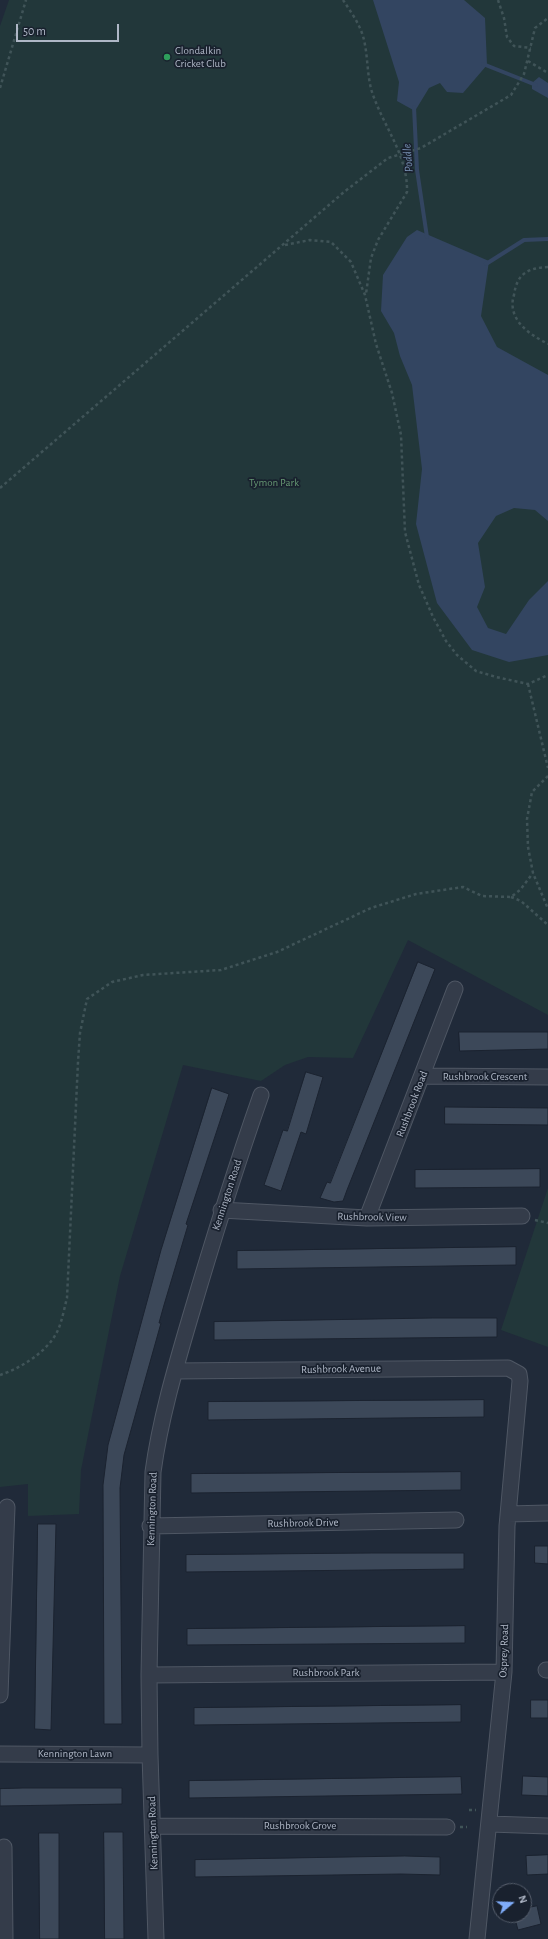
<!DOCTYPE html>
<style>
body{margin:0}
#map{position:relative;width:548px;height:1939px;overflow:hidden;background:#202a39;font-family:"Alegreya Sans",sans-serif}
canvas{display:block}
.north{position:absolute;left:492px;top:1883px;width:40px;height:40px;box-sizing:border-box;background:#19212e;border:1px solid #555d6b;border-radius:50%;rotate:71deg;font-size:11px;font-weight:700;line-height:16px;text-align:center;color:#afb7c6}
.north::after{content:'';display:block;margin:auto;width:14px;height:18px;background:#7facfa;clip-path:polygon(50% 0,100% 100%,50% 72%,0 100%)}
.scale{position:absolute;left:16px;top:24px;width:103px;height:18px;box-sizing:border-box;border:2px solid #afb7c6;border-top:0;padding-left:5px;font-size:12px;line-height:14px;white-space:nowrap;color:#afb7c6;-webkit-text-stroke:3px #19212e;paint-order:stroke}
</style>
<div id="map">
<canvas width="548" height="1939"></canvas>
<div class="north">N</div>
<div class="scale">50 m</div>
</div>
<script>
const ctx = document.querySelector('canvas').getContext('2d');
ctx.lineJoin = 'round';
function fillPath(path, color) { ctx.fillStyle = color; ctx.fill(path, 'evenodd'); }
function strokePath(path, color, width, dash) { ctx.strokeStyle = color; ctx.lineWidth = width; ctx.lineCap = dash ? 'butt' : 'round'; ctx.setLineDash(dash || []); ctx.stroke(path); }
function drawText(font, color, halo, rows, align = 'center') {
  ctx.font = font + ' "Alegreya Sans",sans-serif'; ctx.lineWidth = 3.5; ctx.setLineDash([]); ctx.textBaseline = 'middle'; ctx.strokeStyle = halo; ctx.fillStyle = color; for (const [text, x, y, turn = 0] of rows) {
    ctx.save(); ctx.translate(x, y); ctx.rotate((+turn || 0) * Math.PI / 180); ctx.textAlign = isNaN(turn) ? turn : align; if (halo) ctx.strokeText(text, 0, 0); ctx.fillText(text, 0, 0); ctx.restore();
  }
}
fillPath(new Path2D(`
 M9,0H548V1015L408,940L353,1058L308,1057L285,1065L261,1081L183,1065L120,1276L81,1470L79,1514L28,1516V1484L0,1487V26Z
 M548,1188V1347L501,1330Z`), '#22373a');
fillPath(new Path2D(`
 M373,0H464L485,18L487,65L463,93L447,92L440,83L429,88L415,111L397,101L399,82Z
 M539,77L548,83V98L532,89V83Z
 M417,230L489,261L481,316L497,347L548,375V521L535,510L514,508L496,516L478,543L485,587L477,607L488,628L506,634L529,600L548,581V655L509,662L472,650L437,603L416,524L422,469L412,385L400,356L394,333L381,311L383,275L407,237Z`), '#334561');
strokePath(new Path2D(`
 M483,64L536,85
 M414,107L417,170L427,237
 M486,264L524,240L548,239`), '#334561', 4);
const building = new Path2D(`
 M418,962L435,969L347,1190L343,1201L334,1202L320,1198L327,1182L330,1183Z
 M459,1032H548V1049L460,1051Z
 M306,1072L323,1077L306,1134L301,1132L281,1191L264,1185L283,1130L287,1131Z
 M212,1088L229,1094L186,1224L188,1225L164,1305L159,1323H161L124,1455L120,1488L122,1724H104L103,1485L108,1445L161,1250Z
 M445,1107L548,1108V1125L445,1124Z
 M540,1169V1187L415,1188V1170Z
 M516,1247V1265L237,1269V1251Z
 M433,1318H497V1337L214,1340V1322Z
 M484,1400V1417L208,1420V1402Z
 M461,1472V1490L191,1493V1474Z
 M38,1524H56L51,1730L35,1729Z
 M535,1546H548V1564L535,1563Z
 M372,1553H464V1569L186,1572V1555Z
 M465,1626V1643L187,1645V1629Z
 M531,1700H548V1718H531Z
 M461,1705V1722L194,1725V1708Z
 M523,1776L548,1777V1796L522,1795Z
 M461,1777L462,1794L189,1798V1781Z
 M23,1788H122V1804L0,1806V1789Z
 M104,1832H123L124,1939H105Z
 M39,1833H59V1939H40Z
 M548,1855V1874L527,1875L526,1856Z
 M405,1856L440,1857V1875L401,1874L195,1877V1860Z
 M537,1906L541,1924L518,1930L514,1915H524V1909Z`);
fillPath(building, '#3c4859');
strokePath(building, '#1b2330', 1);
const minor = new Path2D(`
 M423,1076L548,1077
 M221,1210L367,1218L522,1216
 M367,1218L455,989
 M175,1371L508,1368L519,1374L520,1381L507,1526L504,1672L477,1939
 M508,1514L548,1513
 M150,1526L456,1520
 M546,1670H548
 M149,1675L504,1672
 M0,1695L7,1507
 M0,1754L150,1755
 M490,1824L548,1826
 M153,1826L447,1827
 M4,1847L5,1939
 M156,1939L150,1755L149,1675L153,1472C160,1420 175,1369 190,1318C212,1243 235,1169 261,1095`);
strokePath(minor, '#4f5764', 17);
strokePath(new Path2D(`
 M343,0C351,12 361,26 364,40C368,57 367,76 372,92C383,126 408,155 407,192L378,240L371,258L366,294
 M498,0L504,18L507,37L514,46L531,48
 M528,61L548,73
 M0,88L26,0
 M285,245L310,240L331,242L351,262L365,295L376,344L392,393L401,435L405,532L419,585L433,617L446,641L457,655L476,671L496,677L528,684L548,675
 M548,267C527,268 517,274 514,295C512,301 512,307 514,313C519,328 535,337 548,344
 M0,488L344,192L388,158L421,148L511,95L524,74L535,28L548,18
 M528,684L548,768
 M548,776L532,792L527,819L528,847L533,873L548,909
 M511,897L521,901L548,925
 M535,1220L548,1223
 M0,1375C21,1368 47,1352 57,1332C62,1322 64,1309 67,1298L78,1062L80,1033L87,999L112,982L143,975L221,970L277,952L371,908L416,894L463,887L482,896L511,897L520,890L533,873
 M469,1810H476
 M460,1827H467`), '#405458', 2.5, [3, 3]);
strokePath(minor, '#343c4a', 15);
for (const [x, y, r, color] of [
 [167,57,4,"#2e9e5b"]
]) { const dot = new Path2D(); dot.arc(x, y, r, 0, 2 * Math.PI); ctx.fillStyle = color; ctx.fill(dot); strokePath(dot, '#19212e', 1.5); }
drawText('11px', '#afb7c6', '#19212e', [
 ["Clondalkin",175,51],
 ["Cricket Club",175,64]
], 'left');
drawText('11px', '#659772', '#19212e', [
 ["Tymon Park",274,483]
]);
drawText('11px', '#afb7c6', '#19212e', [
 ["Rushbrook Crescent",485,1077],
 ["Rushbrook Road",412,1104,-69],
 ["Kennington Road",227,1195,-72],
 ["Rushbrook View",372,1217,1],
 ["Rushbrook Avenue",341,1369,-1],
 ["Kennington Road",152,1509,-88],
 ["Rushbrook Drive",303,1523,-1],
 ["Osprey Road",504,1651,-88],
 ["Rushbrook Park",326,1673],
 ["Kennington Lawn",75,1754],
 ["Rushbrook Grove",300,1826],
 ["Kennington Road",153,1833,-92]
]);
drawText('italic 12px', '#758daf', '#19212e', [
 ["Poddle",408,158,-95]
]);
</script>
